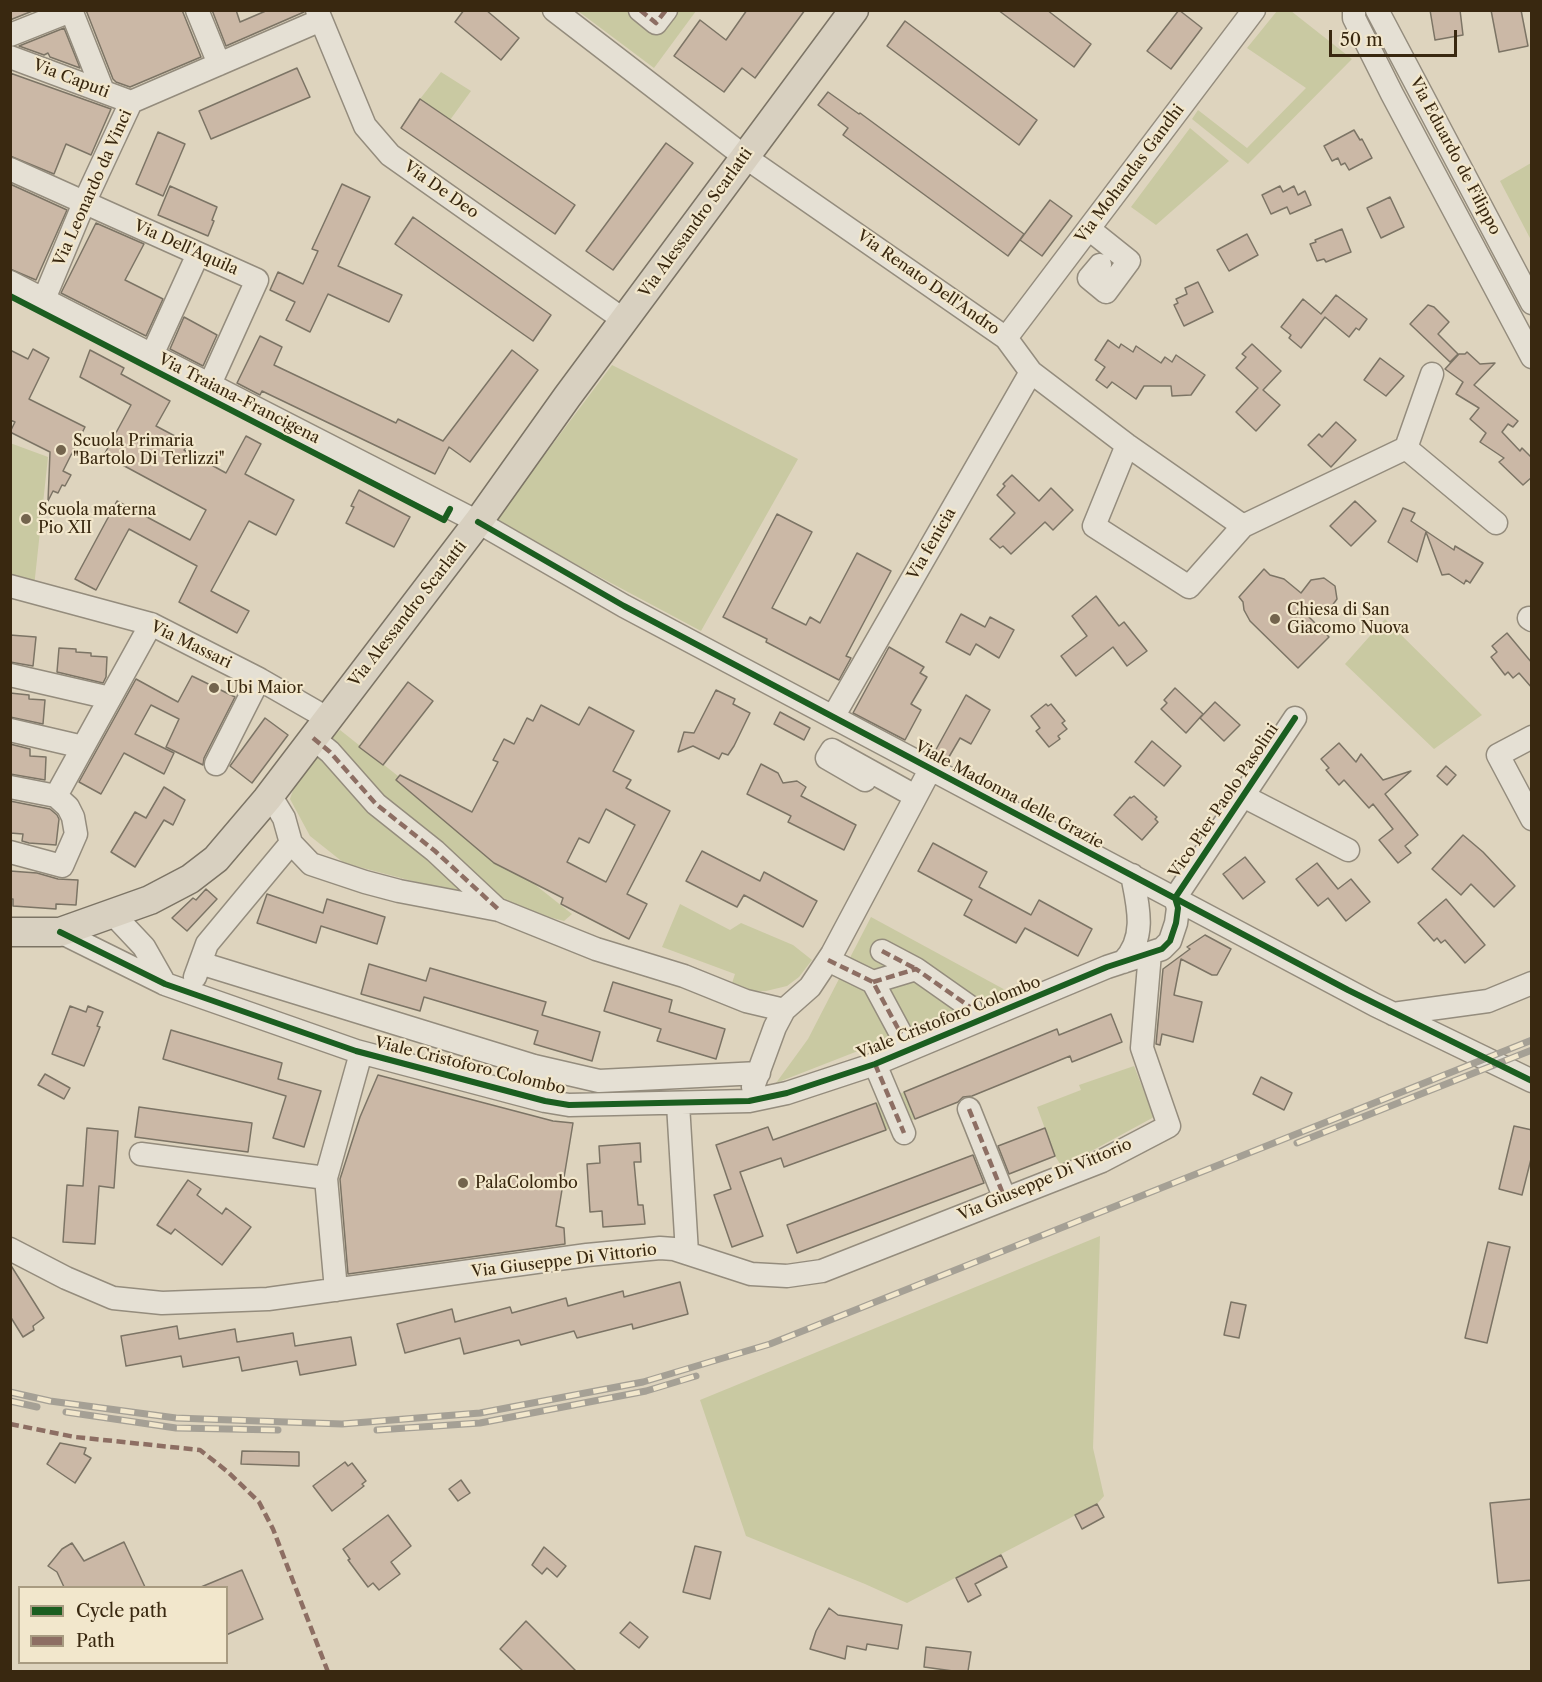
<!DOCTYPE html>
<style>
body{margin:0}
#map{position:relative;width:1542px;height:1682px;overflow:hidden;background:#ded4be;font-family:"Libre Caslon Text",serif}
canvas{display:block}
.frame{position:absolute;inset:0;border:12px solid #392810;pointer-events:none}
.legend{position:absolute;left:18px;top:1586px;width:210px;height:78px;box-sizing:border-box;background:#f2e7cc;border:2px solid #a89b81;margin:0;padding:8px 10px;list-style:none;font-size:18px;color:#392810}
.legend li{display:flex;align-items:center;gap:12px;height:30px}
.legend b{width:30px;border:2px solid #a89b81}
.scale{position:absolute;left:1329px;top:30px;width:128px;height:27px;box-sizing:border-box;border:3px solid #392810;border-top:0;padding-left:8px;font-size:18px;line-height:21px;white-space:nowrap;color:#392810;-webkit-text-stroke:4px #f2e7cc;paint-order:stroke}
</style>
<div id="map">
<canvas width="1542" height="1682"></canvas>
<div class="frame"></div>
<ul class="legend">
<li><b style="height:8px;background:#1b5e20"></b>Cycle path</li>
<li><b style="height:8px;background:#8d6e63"></b>Path</li>
</ul>
<div class="scale">50 m</div>
</div>
<script>
const ctx = document.querySelector('canvas').getContext('2d');
ctx.lineJoin = 'round';
function fillPath(path, color) { ctx.fillStyle = color; ctx.fill(path, 'evenodd'); }
function strokePath(path, color, width, dash) { ctx.strokeStyle = color; ctx.lineWidth = width; ctx.lineCap = dash ? 'butt' : 'round'; ctx.setLineDash(dash || []); ctx.stroke(path); }
function drawText(font, color, halo, rows, align = 'center') {
  ctx.font = font + ' "Libre Caslon Text",serif'; ctx.lineWidth = 4.5; ctx.setLineDash([]); ctx.textBaseline = 'middle'; ctx.strokeStyle = halo; ctx.fillStyle = color; for (const [text, x, y, turn = 0] of rows) {
    ctx.save(); ctx.translate(x, y); ctx.rotate((+turn || 0) * Math.PI / 180); ctx.textAlign = isNaN(turn) ? turn : align; if (halo) ctx.strokeText(text, 0, 0); ctx.fillText(text, 0, 0); ctx.restore();
  }
}
fillPath(new Path2D(`
 M578,11H696L654,68Z
 M1277,11H1291L1352,59L1248,164L1192,119L1198,110L1247,148L1306,88L1247,48Z
 M441,72L471,91L450,120L420,99Z
 M1190,128L1229,161L1156,225L1131,207Z
 M1531,163V240L1500,181Z
 M612,365L798,459L701,631L495,521Z
 M10,443L48,457L34,587L11,581Z
 M1385,619L1482,715L1434,749L1345,664Z
 M340,730L572,914L564,921L344,863L310,836L290,799C299,771 320,750 340,730Z
 M680,904L730,930L741,923L793,945L812,960L799,977L787,986L766,991L746,992L731,986L735,974L662,947Z
 M871,917L1009,992L776,1083L808,1039Z
 M1134,1066L1154,1117L1062,1167L1055,1156L1037,1107L1081,1090L1079,1085Z
 M904,1092L915,1119L886,1130L876,1103Z
 M1100,1236L1093,1448L1104,1496L1097,1504L907,1603L865,1584L746,1536L700,1400Z`), '#c9c9a2');
const building = new Path2D(`
 M10,10H35L10,20Z
 M86,10H182L201,57L130,87L116,82L113,79Z
 M212,10H236L240,22L268,10H304V12L226,46Z
 M464,10H486L519,38L501,60L455,22Z
 M747,10H805L755,78L742,68L724,92L674,56L700,20L726,40Z
 M998,10H1047L1091,44L1074,67Z
 M1179,10L1202,28L1171,69L1147,51Z
 M1430,10H1460L1463,35L1435,40Z
 M1491,10H1521L1528,46L1499,52Z
 M905,21L1037,120L1019,145L887,46Z
 M64,28L80,68L50,57L48,53L44,55L19,46Z
 M297,68L310,97L211,139L199,111Z
 M10,73L111,109L91,155L66,144L54,174L10,156Z
 M828,92L859,114L860,113L1024,234L1008,256L843,135L848,128L818,105Z
 M420,99L575,205L555,234L401,128Z
 M1354,130L1360,140L1362,139L1372,158L1349,170L1345,163L1341,165L1338,158L1332,161L1324,146Z
 M158,132L185,144L163,196L136,184Z
 M666,143L693,163L613,270L586,251Z
 M10,184L67,210L36,280L10,269Z
 M342,184L370,197L338,266L402,295L389,322L328,294L310,332L286,320L295,302L270,290L278,272L303,284L318,251L312,249Z
 M170,186L217,207L212,220L214,221L208,236L158,215Z
 M1280,186L1283,192L1294,186L1298,195L1305,191L1311,205L1290,214L1287,207L1271,214L1262,195Z
 M1390,197L1404,227L1381,238L1367,208Z
 M1050,200L1072,216L1042,256L1020,240Z
 M413,217L551,315L533,341L395,244Z
 M96,223L144,244L125,280L163,299L146,336L61,293Z
 M1342,229L1351,252L1326,262L1324,259L1317,261L1310,244L1316,242L1315,240Z
 M1247,234L1258,255L1229,271L1217,250Z
 M1198,282L1213,312L1184,326L1174,305L1178,303L1176,299L1187,294L1185,288Z
 M1336,295L1367,319L1359,330L1356,328L1349,337L1325,317L1301,348L1289,338L1291,335L1281,327L1303,299L1321,314Z
 M1428,305L1434,307L1449,322L1438,334L1458,354L1450,362L1410,324Z
 M184,317L217,335L203,366L170,349Z
 M260,336L282,347L274,365L396,423L398,419L443,441L512,350L538,370L470,462L449,447L435,474L262,391L260,395L237,383Z
 M1108,340L1119,348L1121,344L1133,352L1136,346L1161,363L1165,357L1172,362L1176,355L1205,375L1191,395L1172,396L1171,386H1144L1136,399L1112,382L1107,388L1096,380L1105,367L1095,360Z
 M1252,344L1281,371L1263,390L1280,405L1256,431L1236,412L1258,388L1236,368L1246,357L1242,354Z
 M33,349L49,358L29,399L85,427L63,471L71,475L65,486L62,485L58,493L53,491L48,501L50,452L10,432L15,422L10,420V350L28,359Z
 M90,350L124,368L121,374L170,401L156,426L188,443L184,450L226,473L246,436L261,444L245,474L294,500L276,535L249,521L211,591L249,611L237,633L179,602L197,566L129,529L96,590L75,579L117,501L190,540L206,510L104,455L131,405L80,377Z
 M1467,352L1480,364L1495,363L1474,385L1518,421L1513,427L1508,424L1502,432L1520,451L1522,448L1532,458V477L1523,485L1499,462L1504,458L1480,442L1486,433L1470,419L1479,408L1456,394L1463,382L1445,369L1459,354H1465Z
 M1380,358L1404,376L1386,396L1364,380Z
 M1336,422L1356,440L1331,467L1308,445L1319,434L1322,437Z
 M1012,475L1039,501L1051,488L1073,510L1053,530L1045,522L1011,554L1003,546L1000,548L990,539L1015,513L997,495L1005,486L1003,484Z
 M359,490L410,517L394,547L346,523L354,507L351,506Z
 M1355,501L1376,521L1351,546L1330,526Z
 M1403,508L1415,513L1411,521L1454,550L1455,546L1483,563L1470,583L1466,580L1464,584L1449,574L1442,575L1426,532L1417,562L1388,542Z
 M777,514L812,532L772,608L806,625L810,617L820,623L857,553L891,571L846,656L851,658L839,680L766,642L767,639L723,617Z
 M1264,569L1270,575L1284,579L1301,593L1311,580L1324,578L1335,586L1337,599L1329,610L1306,614L1329,637L1298,668L1250,621L1244,610L1243,602L1239,597Z
 M1096,596L1119,626L1124,622L1147,651L1127,666L1113,647L1076,676L1061,656L1087,636L1072,616Z
 M961,614L985,627L990,617L1014,630L999,658L976,644L970,655L946,642Z
 M1507,633L1532,663V688L1519,673L1513,678L1508,672L1505,675L1491,657L1497,652L1492,646Z
 M10,635L36,637L33,666L10,662Z
 M889,647L924,667L920,673L927,677L911,704L921,710L905,740L853,713Z
 M59,648L76,649V652L91,653V656L107,657L106,677L103,683L57,672Z
 M192,676L235,697L204,758L203,765L166,747L179,719L151,705L135,734L174,753L164,774L124,753L101,794L79,782L136,679L178,702Z
 M408,682L433,701L383,765L359,747Z
 M1175,688L1203,714L1186,733L1161,709L1167,703L1164,700Z
 M716,690L735,699L733,704L750,713L734,746L728,755L722,753L719,759L693,746L678,752L684,732L694,733Z
 M10,693L29,695V699L45,700L43,724L10,717Z
 M966,695L990,710L971,744L960,738L946,762L933,755Z
 M1215,702L1240,725L1224,741L1200,718Z
 M1046,704L1048,706L1051,704L1065,721L1062,723L1067,729L1058,736L1060,739L1049,747L1036,731L1040,728L1031,716Z
 M541,705L579,725L589,707L634,731L613,771L631,780L626,788L670,811L627,894L647,904L629,939L561,904L563,898L494,863L396,780L400,775L472,812L498,762L493,760L504,739L514,744L527,718L533,721ZM606,809L635,825L606,882L567,862L579,838L589,843Z
 M780,712L810,728L804,740L774,724Z
 M265,718L288,735L252,783L230,766Z
 M1152,741L1181,766L1164,786L1135,762Z
 M1339,743L1356,762L1361,754L1383,780L1411,771L1385,794L1418,835L1405,846L1411,853L1398,863L1379,840L1393,829L1373,804L1369,808L1344,780L1339,785L1326,770L1329,768L1321,759Z
 M10,744L30,749V756L46,757L45,780L10,774Z
 M761,764L778,773L783,783L797,781L806,787L801,796L856,825L844,850L788,822L791,816L747,794Z
 M1446,766L1456,775L1447,785L1437,776Z
 M164,787L185,800L173,825L164,820L135,867L111,852L135,812L146,818Z
 M1134,796L1157,817L1155,819L1158,822L1142,840L1114,815L1130,797L1131,798Z
 M10,801L50,809L57,815L59,819L56,845L29,843L22,841L23,834L10,833Z
 M1463,835L1483,852L1515,886L1494,907L1471,884L1461,895L1432,869Z
 M933,843L987,872L979,887L1031,915L1039,900L1092,929L1078,956L1025,928L1016,943L964,915L972,900L918,871Z
 M702,851L760,881L764,872L817,901L803,927L744,895L737,907L686,881Z
 M1245,857L1265,882L1243,899L1223,874Z
 M1317,863L1338,889L1351,879L1370,902L1346,921L1328,898L1318,906L1296,879Z
 M10,871L37,873L58,879L78,880L76,905L56,904V909L13,906V899H10Z
 M206,889L217,899L187,931L172,918L193,898L196,900Z
 M267,894L323,913L327,899L385,917L377,944L321,926L316,943L257,923Z
 M1446,899L1485,945L1465,963L1445,940L1441,943L1437,938L1434,941L1418,923Z
 M1205,935L1231,949L1217,975H1212L1181,959L1174,995L1202,1002L1193,1042L1162,1034L1160,1045L1156,1044L1163,969L1190,949L1187,947Z
 M369,964L426,981L430,968L546,1002L542,1015L600,1032L592,1061L534,1044L538,1031L424,997L420,1011L361,994Z
 M613,982L672,1000L669,1012L725,1029L716,1059L657,1041L661,1029L604,1011Z
 M70,1006L86,1012L88,1006L103,1012L97,1026L100,1027L84,1066L52,1054Z
 M1111,1014L1122,1042L1072,1062L1070,1056L972,1096L963,1097L958,1102L915,1119L904,1092L1057,1029L1059,1035Z
 M171,1030L282,1063L278,1079L321,1091L304,1147L273,1138L286,1096L163,1059Z
 M45,1074L70,1088L64,1099L38,1085Z
 M378,1075L553,1121L573,1123L556,1226L564,1228L565,1244L348,1274L340,1179L360,1117Z
 M1261,1077L1292,1093L1284,1110L1253,1094Z
 M876,1103L886,1130L784,1167L781,1158L740,1172L763,1236L732,1247L714,1195L731,1189L716,1145L768,1127L773,1140Z
 M139,1107L252,1123L248,1152L135,1137Z
 M1514,1126L1532,1130V1155L1522,1195L1499,1189Z
 M87,1128L118,1131L114,1188L99,1186L95,1244L63,1242L67,1185L83,1186Z
 M1045,1128L1055,1156L1009,1174L998,1146Z
 M640,1143L641,1162H634L638,1205H643L645,1224L603,1227L602,1211L590,1212L587,1164L600,1163L599,1146Z
 M973,1155L984,1183L797,1253L787,1225Z
 M188,1180L201,1189L197,1195L222,1214L226,1208L251,1227L222,1265L175,1229L171,1234L157,1225Z
 M1488,1242L1510,1247L1487,1343L1465,1338Z
 M10,1264L44,1318L33,1326L34,1330L23,1337L10,1316Z
 M680,1282L688,1314L633,1329L632,1324L577,1338L574,1331L521,1345L519,1340L464,1354L460,1338L405,1353L397,1324L452,1309L455,1322L510,1307L512,1313L566,1298L568,1306L623,1291L624,1297Z
 M1231,1302L1246,1305L1239,1338L1224,1335Z
 M177,1326L179,1339L235,1329L237,1342L293,1333L295,1346L351,1337L356,1365L300,1375L297,1361L242,1371L239,1357L183,1367L181,1356L126,1366L121,1336Z
 M60,1443L86,1448L84,1454L91,1458L75,1483L47,1464Z
 M242,1451L299,1452V1466L241,1464Z
 M345,1462L348,1466L352,1463L366,1481L362,1484L364,1486L332,1511L313,1486Z
 M461,1480L470,1493L458,1501L449,1489Z
 M1532,1499V1580L1498,1583L1490,1503Z
 M1097,1504L1104,1517L1082,1529L1075,1515Z
 M388,1515L411,1546L391,1562L400,1574L379,1590L373,1583L368,1587L348,1560L350,1559L343,1549Z
 M124,1542L145,1587H64L57,1572L48,1566L62,1549L72,1543L84,1561Z
 M695,1546L721,1552L710,1599L683,1592Z
 M544,1547L566,1566L557,1577L547,1568L542,1574L532,1565Z
 M1001,1555L1007,1567L975,1584L981,1595L968,1602L956,1578Z
 M242,1570L263,1619L226,1635V1587H201Z
 M829,1608L838,1615L902,1625L898,1649L867,1644L866,1650L847,1646L845,1659L810,1649L816,1631Z
 M526,1621L576,1671H523L500,1649Z
 M630,1622L648,1637L639,1648L620,1633Z
 M926,1647L971,1652L968,1671H953L924,1667Z`);
fillPath(building, '#cbb8a6');
strokePath(building, '#7c7465', 1.5);
const minor = new Path2D(`
 M71,10L103,91
 M197,10L219,64
 M317,10L365,126L390,155L624,320
 M554,10L745,157L1006,338L1031,372L1127,445L1243,526L1189,587L1094,526L1127,445
 M640,10L656,23L666,10
 M1354,10V18L1392,94L1532,357
 M1377,10L1532,303
 M10,35L73,10
 M10,57L131,102
 M10,169L257,280L210,384
 M1089,229L1129,261L1106,292L1089,278L1100,265
 M10,282L478,522L624,606L1375,1005L1532,1081
 M44,299L84,203L131,102L321,20
 M1006,338L1254,10
 M152,355L198,254
 M1406,448L1432,374
 M1243,526L1406,448L1496,523
 M10,586L151,624L259,679L327,718
 M1529,618L1532,620
 M10,675L110,698
 M833,717L1031,372
 M10,730L83,747
 M1532,737L1498,755L1532,819
 M313,738L330,752L376,804L435,851L498,910
 M216,764L259,679
 M869,771L865,780L827,758L832,750L915,796
 M10,787L56,796L68,807L73,817L76,834L62,866L10,852
 M56,796L151,624
 M1243,796L1348,850
 M291,843L311,864L365,882L399,891L499,910L596,949L684,976L746,1001L784,1010
 M112,913L144,947L165,984
 M60,932L165,984L356,1051L545,1101L569,1105L749,1101L787,1093L875,1064L1107,967L1162,949L1170,941L1176,923L1178,908L1175,898L1295,718
 M882,951L916,969
 M828,960L873,982L901,1034
 M1123,962C1147,938 1138,905 1132,875
 M200,963L534,1066L599,1081L759,1073
 M195,977L207,944L291,843L284,818L270,795
 M873,982L916,969L970,1007
 M1393,1014L1488,1001L1532,983
 M875,1064L904,1133
 M753,1087L775,1027L784,1010L810,987L832,954L931,768
 M678,1104L687,1253
 M969,1109L1005,1199
 M141,1154L326,1178
 M10,1249L66,1278L113,1298L162,1303L268,1299L587,1255L660,1248L674,1249L751,1274L787,1276L822,1271L1102,1161L1169,1126L1142,1048L1150,953
 M336,1290L326,1178L361,1053`);
const major = new Path2D(`
 M10,932H60L150,900L190,879L216,859L267,799L478,522L567,397L854,10`);
strokePath(minor, '#948c7d', 25);
strokePath(major, '#7c7465', 31);
strokePath(minor, '#e5e0d4', 22);
strokePath(major, '#d8d0c0', 28);
const rail = new Path2D(`
 M1297,1143L1532,1050
 M10,1392L50,1401L176,1418L342,1424L480,1413L643,1382L770,1344L1532,1040
 M10,1401L37,1407
 M66,1412L176,1428L278,1430
 M377,1430L480,1423L646,1391L696,1376`);
strokePath(rail, '#a5a095', 7);
strokePath(rail, '#f2e7cc', 4.5, [14]);
strokePath(new Path2D(`
 M640,10L656,23L666,10
 M313,738L330,752L376,804L435,851L499,910
 M882,951L916,969
 M828,960L873,982L901,1034
 M873,982L916,969L970,1007
 M875,1064L904,1133
 M969,1109L1005,1199
 M10,1424L75,1437L200,1450L228,1472L259,1502L273,1529L328,1672`), '#8d6e63', 4.5, [9, 4.5]);
strokePath(new Path2D(`
 M10,296L444,520L450,509
 M478,522L624,606L1348,990L1532,1081
 M60,932L165,984L356,1051L545,1101L569,1105L749,1101L787,1093L875,1064L1107,967L1162,949L1170,941L1176,923L1178,908L1175,898L1295,718`), '#1b5e20', 6);
for (const [x, y, r, color] of [
 [61,450,6,"#73644d"],
 [26,519,6,"#73644d"],
 [1275,619,6,"#73644d"],
 [214,688,6,"#73644d"],
 [463,1183,6,"#73644d"]
]) { const dot = new Path2D(); dot.arc(x, y, r, 0, 2 * Math.PI); ctx.fillStyle = color; ctx.fill(dot); strokePath(dot, '#f2e7cc', 2); }
drawText('16px', '#392810', '#f2e7cc', [
 ["Via Caputi",71,79,21],
 ["Via Eduardo de Filippo",1455,156,62],
 ["Via Mohandas Gandhi",1130,174,-53],
 ["Via Leonardo da Vinci",93,188,-66],
 ["Via De Deo",441,190,35],
 ["Via Alessandro Scarlatti",696,223,-54],
 ["Via Dell'Aquila",186,248,24],
 ["Via Renato Dell'Andro",928,283,35],
 ["Via Traiana-Francigena",239,399,27],
 ["Via fenicia",932,544,-60],
 ["Via Alessandro Scarlatti",408,614,-52],
 ["Via Massari",191,645,26],
 ["Viale Madonna delle Grazie",1009,795,28],
 ["Vico Pier Paolo Pasolini",1224,801,-56],
 ["Viale Cristoforo Colombo",949,1018,-22],
 ["Viale Cristoforo Colombo",470,1066,14],
 ["Via Giuseppe Di Vittorio",1045,1180,-23],
 ["Via Giuseppe Di Vittorio",564,1261,-7]
]);
drawText('16px', '#392810', '#f2e7cc', [
 ["Scuola Primaria",73,441],
 ["\"Bartolo Di Terlizzi\"",73,459],
 ["Scuola materna",38,510],
 ["Pio XII",38,528],
 ["Chiesa di San",1287,610],
 ["Giacomo Nuova",1287,628],
 ["Ubi Maior",226,688],
 ["PalaColombo",475,1183]
], 'left');
</script>
